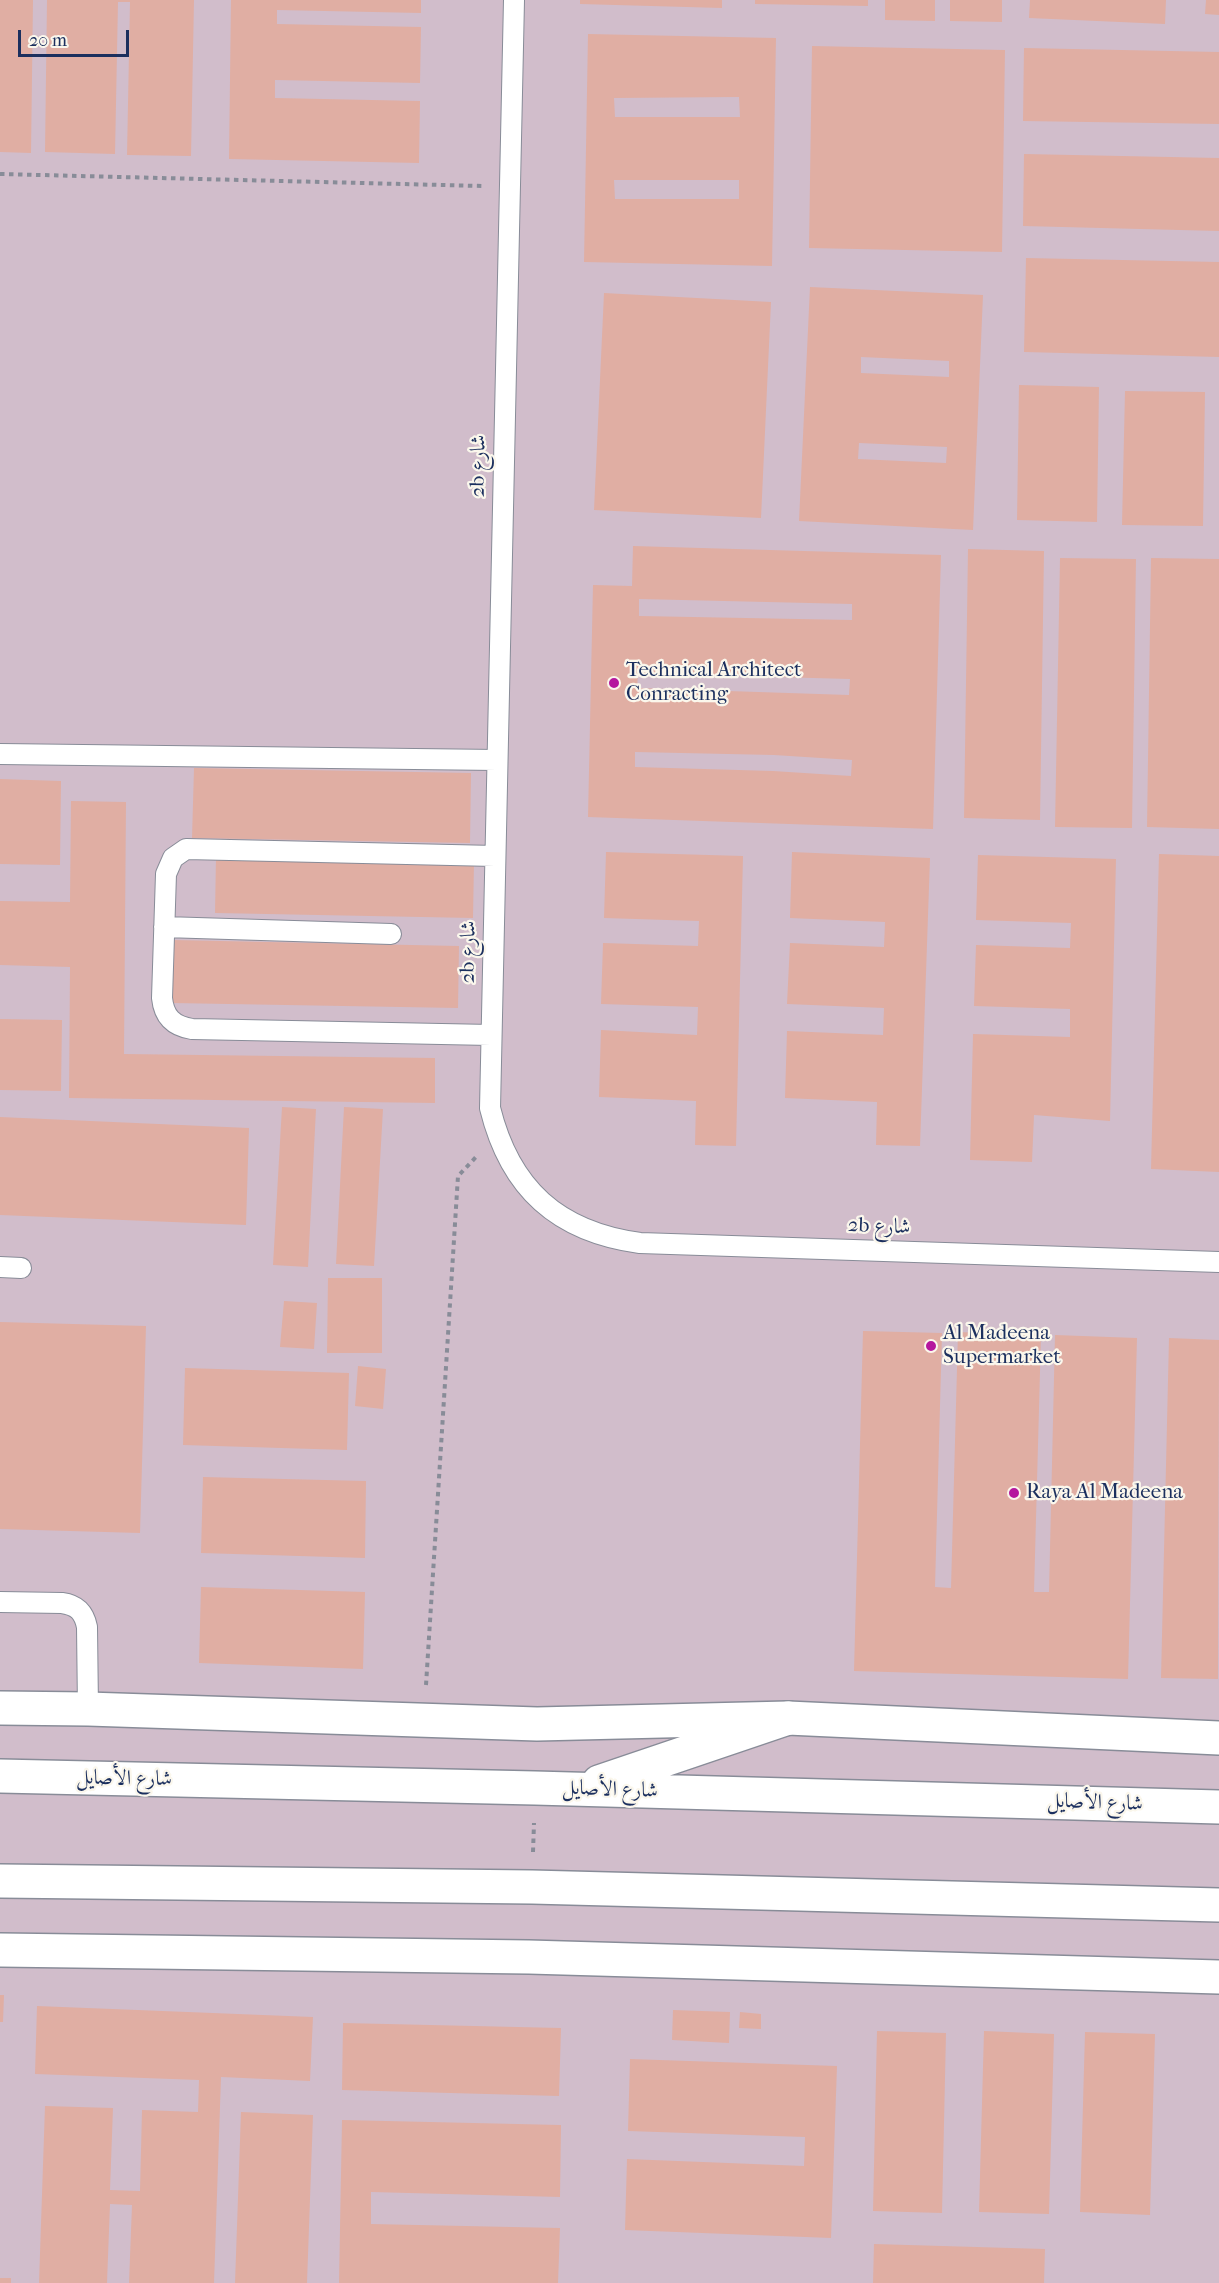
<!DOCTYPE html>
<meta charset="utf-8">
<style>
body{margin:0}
#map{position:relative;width:1219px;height:2283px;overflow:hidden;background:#f5e9d2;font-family:"IM FELL French Canon",serif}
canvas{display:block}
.scale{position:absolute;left:18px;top:30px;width:111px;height:27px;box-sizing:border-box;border:3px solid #1b2f5e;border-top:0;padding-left:8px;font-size:18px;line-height:21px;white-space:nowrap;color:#1b2f5e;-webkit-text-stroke:4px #fbf7ec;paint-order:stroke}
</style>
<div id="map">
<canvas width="1219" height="2283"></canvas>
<div class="scale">20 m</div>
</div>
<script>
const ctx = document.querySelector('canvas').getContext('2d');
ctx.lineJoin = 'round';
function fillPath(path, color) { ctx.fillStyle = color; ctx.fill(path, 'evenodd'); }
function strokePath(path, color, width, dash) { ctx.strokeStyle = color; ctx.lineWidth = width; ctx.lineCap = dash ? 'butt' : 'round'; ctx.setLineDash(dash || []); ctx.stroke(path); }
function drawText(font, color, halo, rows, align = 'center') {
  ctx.font = font + ' "IM FELL French Canon",Amiri,serif'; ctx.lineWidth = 4.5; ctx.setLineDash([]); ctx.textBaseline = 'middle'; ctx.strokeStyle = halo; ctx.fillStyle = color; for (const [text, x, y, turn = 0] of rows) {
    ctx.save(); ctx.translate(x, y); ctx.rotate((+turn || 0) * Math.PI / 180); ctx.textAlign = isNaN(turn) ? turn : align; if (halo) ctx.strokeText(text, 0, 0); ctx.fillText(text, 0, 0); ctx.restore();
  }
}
fillPath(new Path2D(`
 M0,0H1219V2283H0Z`), '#d1bdcb');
fillPath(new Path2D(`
 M0,0H33L31,153L0,152Z
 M47,0H194L191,156L127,155L130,2H118L115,154L45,152Z
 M231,0H421V13L277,10V24L421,27L420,83L275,80V98L420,101L419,163L229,159Z
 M580,0H722V8L580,4Z
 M755,0H868V6L755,4Z
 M885,0H935V21L885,20Z
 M950,0H1002V22L950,21Z
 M1030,0H1166L1165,24L1029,18Z
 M1206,0H1219V15L1205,14Z
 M588,34L776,38L772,266L584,262ZM739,97L740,117H615L614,98ZM614,180H739V199H615Z
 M812,46L1005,50L1002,252L809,248Z
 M1024,48L1219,52V124L1023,121Z
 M1024,154L1219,158V231L1023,226Z
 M1026,258L1219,262V357L1024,352Z
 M810,287L983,295L973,530L799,521ZM861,357L949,361V377L861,373ZM859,443L947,447L946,463L858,459Z
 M604,293L771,302L761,518L594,510Z
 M1019,385L1099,387L1097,522L1017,520Z
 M1125,391L1205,392L1203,526L1122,525Z
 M633,546L941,555L933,829L588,817L593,585L632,586ZM639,599L852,604V620L639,616ZM638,673L776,677L850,679L849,695L637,688ZM635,752L774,755L852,760L851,776L773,771L635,767Z
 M968,549L1044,551L1040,820L964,818Z
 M1060,558L1136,559L1132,828L1055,827Z
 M1151,558L1219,559V829L1147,827Z
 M194,768L471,773L470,843L192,838Z
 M0,779L61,781L60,865L0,864Z
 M71,801L126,802L124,1054L435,1058V1103L69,1098L70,967L0,965V901L70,902Z
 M606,852L743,856L736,1146L695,1145L696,1101L599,1097L601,1030L697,1035L698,1007L601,1004L603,943L698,946L699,921L604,918Z
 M792,852L930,858L920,1146L876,1145L877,1102L785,1098L787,1031L883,1035L884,1008L787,1004L790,943L884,947L885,922L790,918Z
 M1159,854L1219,856V1172L1151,1169Z
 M978,855L1116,859L1110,1121L1034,1115L1032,1162L970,1160L973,1034L1070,1037V1009L974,1006L976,945L1070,948L1071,923L976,920Z
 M216,857L474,862L473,918L215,913Z
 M172,940L459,946L458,1008L171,1003Z
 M0,1019L62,1020L61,1091L0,1090Z
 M282,1107L316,1109L308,1267L273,1265Z
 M344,1107L383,1109L374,1266L336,1264Z
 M0,1117L249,1128L246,1225L0,1215Z
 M328,1278H382V1353H327Z
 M284,1301L317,1303L314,1349L280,1347Z
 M0,1322L146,1326L140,1533L0,1529Z
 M863,1331L942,1333L935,1587L951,1588L958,1332L1041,1335L1034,1592H1049L1055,1335L1137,1338L1128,1679L854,1671Z
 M1169,1338L1219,1340L1218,1679L1161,1678Z
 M358,1366L386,1369L383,1409L355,1406Z
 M185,1368L349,1373L347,1450L183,1445Z
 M203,1477L366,1481L365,1558L201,1553Z
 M201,1587L365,1592L363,1669L199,1663Z
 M0,1995H4L3,2022H0Z
 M37,2006L313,2017L310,2081L221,2077L214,2283H129L132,2205L110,2204L107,2283H39L45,2106L113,2108L110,2190L140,2191L142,2110L198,2112L199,2080L35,2074Z
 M673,2010L730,2012L729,2043L672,2040Z
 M740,2012L761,2014V2029L739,2028Z
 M343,2023L561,2028L559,2096L342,2090Z
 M877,2031L946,2033L942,2213L873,2211Z
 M984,2031L1054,2034L1049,2214L979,2212Z
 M1085,2032L1155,2034L1150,2215L1080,2212Z
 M630,2059L837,2066L831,2238L625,2230L627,2159L804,2166L805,2137L628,2131Z
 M241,2112L313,2115L307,2283H235Z
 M342,2120L561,2125L560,2197L371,2192V2224L560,2228L558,2283H339Z
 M874,2244L1045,2249L1044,2283H873Z
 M0,2278H11V2283H0Z`), '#e0aea3');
const lane = new Path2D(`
 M514,0L490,1108C510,1189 558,1232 640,1243L1219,1262
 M0,754L497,760
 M164,927L391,934
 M491,1035L192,1029C173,1026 164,1017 162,998L166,874L173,858L186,849L495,856
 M0,1267L21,1268
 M0,1602L62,1603C77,1605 84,1612 87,1627L88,1709`);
const street = new Path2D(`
 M0,1708L88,1709L537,1724L788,1718L1219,1738
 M0,1950L529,1957L1219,1977`);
const secondary = new Path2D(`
 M0,1776L535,1788L1219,1807
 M599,1782L788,1718
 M0,1881L532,1887L1219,1905`);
strokePath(lane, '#888c98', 22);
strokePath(street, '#888c98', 36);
strokePath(secondary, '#888c98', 36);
strokePath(new Path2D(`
 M0,174L482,186
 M426,1685L458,1176L476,1157
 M533,1852L534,1823`), '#888c98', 4, [4.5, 4.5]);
strokePath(lane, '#fff', 20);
strokePath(street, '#fff', 33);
strokePath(secondary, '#fff', 33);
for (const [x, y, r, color] of [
 [614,683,6,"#b5179e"],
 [931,1346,6,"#b5179e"],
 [1014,1493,6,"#b5179e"]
]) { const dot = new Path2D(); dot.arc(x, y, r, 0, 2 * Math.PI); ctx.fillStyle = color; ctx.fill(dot); strokePath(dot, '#fbf7ec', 2); }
drawText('21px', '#1b2f5e', '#fbf7ec', [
 ["2b شارع",479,466,-89],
 ["2b شارع",469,952,-89],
 ["2b شارع",879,1227,2],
 ["شارع الأصايل",124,1779,1],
 ["شارع الأصايل",610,1790,2],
 ["شارع الأصايل",1095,1803,2]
]);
drawText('21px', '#1b2f5e', '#fbf7ec', [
 ["Technical Architect",626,671],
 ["Conracting",626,695],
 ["Al Madeena",943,1334],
 ["Supermarket",943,1358],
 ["Raya Al Madeena",1026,1493]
], 'left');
</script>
